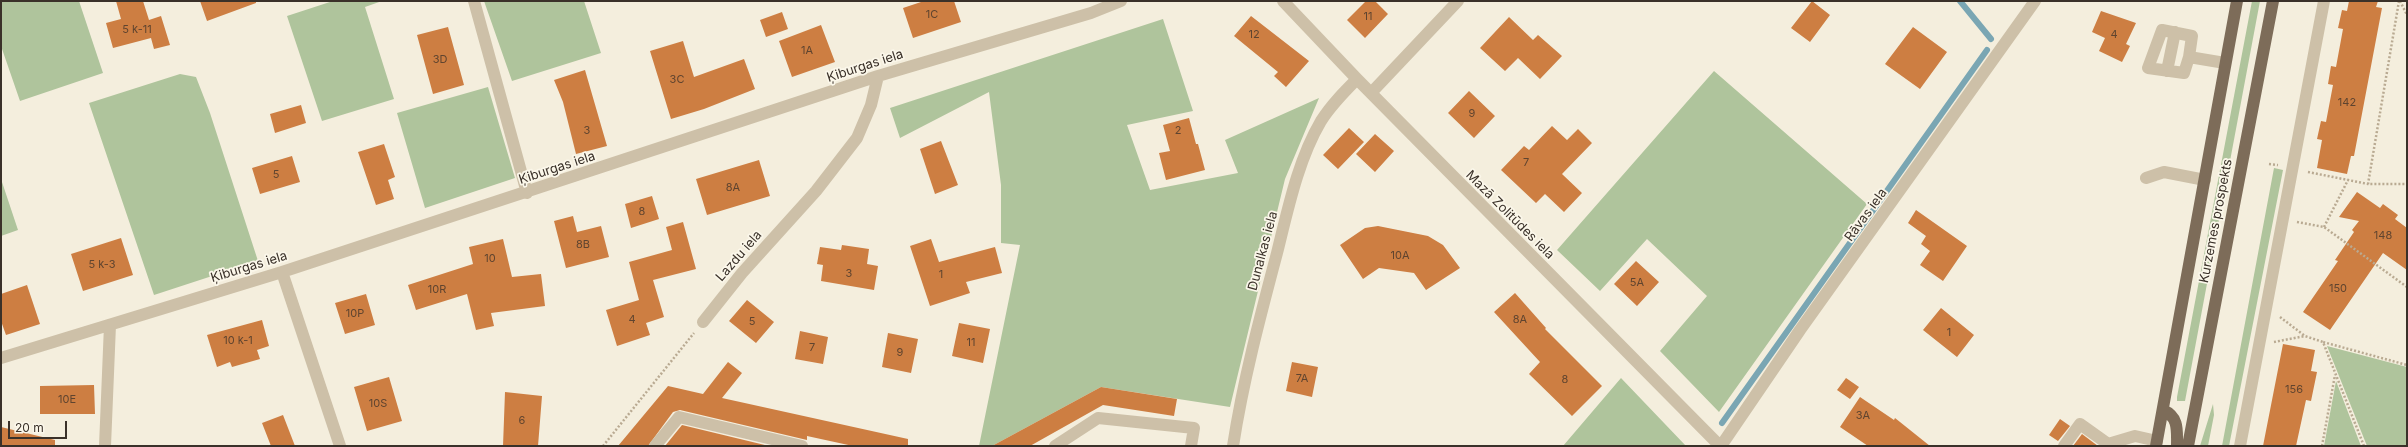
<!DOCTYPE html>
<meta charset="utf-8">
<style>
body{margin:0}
#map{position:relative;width:2408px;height:447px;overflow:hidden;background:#f4eedd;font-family:Inter,sans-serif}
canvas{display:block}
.frame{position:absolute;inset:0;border:2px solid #3a3129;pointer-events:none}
.scale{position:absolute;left:8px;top:421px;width:59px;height:18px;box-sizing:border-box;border:2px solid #3a3129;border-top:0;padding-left:5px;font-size:12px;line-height:14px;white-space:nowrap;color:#3a3129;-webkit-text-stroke:3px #fbf7ea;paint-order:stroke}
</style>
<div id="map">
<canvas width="2408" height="447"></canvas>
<div class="frame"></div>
<div class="scale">20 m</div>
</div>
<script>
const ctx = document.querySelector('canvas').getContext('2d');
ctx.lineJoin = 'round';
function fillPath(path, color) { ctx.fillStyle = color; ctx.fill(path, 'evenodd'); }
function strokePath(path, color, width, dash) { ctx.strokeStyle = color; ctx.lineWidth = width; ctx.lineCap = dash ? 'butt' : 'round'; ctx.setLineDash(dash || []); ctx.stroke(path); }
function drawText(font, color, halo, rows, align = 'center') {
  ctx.font = font + ' Inter,sans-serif'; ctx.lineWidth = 3.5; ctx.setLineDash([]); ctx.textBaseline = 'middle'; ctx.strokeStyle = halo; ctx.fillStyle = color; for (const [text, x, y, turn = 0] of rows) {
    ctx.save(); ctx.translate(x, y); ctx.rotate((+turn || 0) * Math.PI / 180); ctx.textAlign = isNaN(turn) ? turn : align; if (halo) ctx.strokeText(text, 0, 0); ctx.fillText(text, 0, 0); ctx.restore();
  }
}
fillPath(new Path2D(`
 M1,1H79L103,73L20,101L1,46Z
 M333,1H382L365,7L394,99L322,121L287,16Z
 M484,1H584L601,53L512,81Z
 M2252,1H2260L2185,401H2177V397Z
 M1163,19L1193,111L1127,125L1150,190L1238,173L1225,140L1319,98L1285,179L1230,407L1101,387L992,446H979L1020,245L1001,243V185L989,92L900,138L890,108Z
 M1714,71L1867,204L1719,412L1660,351L1707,296L1647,239L1600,291L1557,250Z
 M180,74L196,77L210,113L258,261L154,295L89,103Z
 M488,87L515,178L425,208L397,113Z
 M2274,168L2283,170L2229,446H2222Z
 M1,179L18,230L1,236Z
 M2327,346L2407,367V446H2367Z
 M1621,378L1686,446H1563Z
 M2336,381L2361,446H2324Z
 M2213,404L2214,415L2208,446H2200Z`), '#afc49c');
strokePath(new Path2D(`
 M1960,1L1991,39
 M1722,423L1987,50`), '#7aa6b3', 6);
fillPath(new Path2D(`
 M116,1H143L149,20L161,16L170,45L154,49L151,38L113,48L106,23L121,19Z
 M200,1H256V3L207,21Z
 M924,1H954L961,22L913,38L903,8Z
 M1366,1H1375L1388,14L1365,38L1347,20Z
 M1812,1L1830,15L1810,42L1791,28Z
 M2349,1H2378L2376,7L2382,8L2354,156H2351L2347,174L2317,168L2322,140L2317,139L2321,121L2326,122L2333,85L2328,84L2331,66L2336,67L2343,29L2338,28L2342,10L2347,11Z
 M2101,11L2136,23L2126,44L2130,46L2122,62L2099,51L2105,38L2092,32Z
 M782,12L788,29L766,37L760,20Z
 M1251,16L1309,61L1286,87L1274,76L1278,72L1234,36Z
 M1509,17L1533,40L1538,35L1562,56L1540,79L1518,58L1505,71L1480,48Z
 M821,25L835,62L792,77L779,41Z
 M448,27L464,85L433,94L417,35Z
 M1913,27L1947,52L1920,89L1885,64Z
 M683,41L694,77L744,59L755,89L704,109L671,119L650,51Z
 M585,70L607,146L576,154L563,102L554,80Z
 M1469,91L1495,116L1474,138L1448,113Z
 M301,105L306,123L275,133L270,114Z
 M1189,118L1196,144H1198L1205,170L1166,180L1159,153L1170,151L1163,125Z
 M1552,126L1567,140L1578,129L1592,143L1562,174L1582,193L1564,212L1545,194L1536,203L1501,170L1524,146L1529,150Z
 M1349,128L1364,142L1338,169L1323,155Z
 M1375,134L1394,151L1375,172L1356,154Z
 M941,141L958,185L935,194L920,149Z
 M384,144L395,177L388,180L394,199L376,205L358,152Z
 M292,156L300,182L260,194L252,168Z
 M759,160L770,196L707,215L696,179Z
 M2357,192L2380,208L2383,204L2398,215L2395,219L2407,228V270L2383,253L2330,330L2303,312L2338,261L2335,260L2354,232L2352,230L2359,221L2339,217Z
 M652,196L659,219L631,228L625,204Z
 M1916,210L1967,246L1943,281L1920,265L1930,251L1921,244L1926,236L1908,223Z
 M573,216L577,232L601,226L609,257L566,268L554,221Z
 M683,222L696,269L653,280L664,317L646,323L650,335L617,346L606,310L639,300L629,262L672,250L666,227Z
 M1378,226L1428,236L1443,245L1460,268L1426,290L1414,273L1379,268L1363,279L1340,245L1365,228Z
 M121,238L133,275L83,291L71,254Z
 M503,239L512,277L541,274L545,306L491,313L494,326L476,330L467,294L416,310L408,285L473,264L469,247Z
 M931,239L939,262L995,247L1002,273L966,282L970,293L930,306L910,246Z
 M842,245L869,249L867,264L878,266L874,290L821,281L823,265L817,264L820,247L841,250Z
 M1636,261L1659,282L1637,306L1614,284Z
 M27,285L40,324L6,335L1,321V294Z
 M1515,293L1546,328L1545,329L1602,386L1572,416L1529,374L1540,362L1494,312Z
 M366,294L375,325L345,334L335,303Z
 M747,300L774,322L756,343L729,321Z
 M1941,308L1974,335L1957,357L1923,330Z
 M262,320L269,346L257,350L260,359L232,367L230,362L217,367L207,335Z
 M959,323L990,329L983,363L952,356Z
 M800,331L828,337L823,364L795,359Z
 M888,333L918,339L911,373L882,367Z
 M2283,344L2315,350L2311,371L2317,372L2311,401L2306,400L2296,446H2263Z
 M728,362L742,373L722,398L908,439V446H853L807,436V440L680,410L673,412L648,446H618L668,386L703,394Z
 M1292,362L1318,367L1312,397L1286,391Z
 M389,377L402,421L367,431L354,387Z
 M1846,378L1859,387L1850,399L1837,390Z
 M94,385L95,414H40V386Z
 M1101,387L1177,399L1174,416L1103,405L1030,446H992Z
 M505,392L542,396L538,446H503Z
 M1860,397L1894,420L1895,418L1930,446H1868L1840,427Z
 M283,415L295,446H271L262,423Z
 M2060,419L2070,426L2058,441L2049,435Z
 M682,425L769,446H665Z
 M1,427L55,440V446H1Z
 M2082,434L2098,446H2073Z`), '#cd7e42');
strokePath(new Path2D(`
 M2399,1L2368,184H2407
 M2400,1L2407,15
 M2269,164L2278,165
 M2308,172L2368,184
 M2297,222L2324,227L2407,287
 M2324,227L2348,180
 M2280,317L2305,336L2323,342
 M2274,342L2305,336
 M603,446L694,333
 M2322,446L2335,375
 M2364,446L2323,342L2407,365`), '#b9aa92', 2.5, [2, 2]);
strokePath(new Path2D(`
 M474,1L527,193
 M1283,1L1357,79L1720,446
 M2189,57L2184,73L2148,68L2162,30L2192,36L2189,57L2225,63
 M2167,71L2175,32
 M1371,93L1458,1
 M2146,178L2164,172L2205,180
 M282,272L340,446
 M703,322L742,273L816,191L857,138L871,105L878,76
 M1,358L282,272L878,76L1091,13L1121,1
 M105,446L110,325
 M655,446L679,417L802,446
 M1055,446L1098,418L1194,428L1191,446
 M1233,446C1243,381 1260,317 1277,253C1288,209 1298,160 1321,121C1331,105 1344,92 1357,79
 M1721,446L1800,330L2035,1
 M2064,446L2080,424L2108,444
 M2107,446L2108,444L2135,436L2157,441
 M2240,446L2324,1`), '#cdc0a8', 12);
strokePath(new Path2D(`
 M2163,410C2179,417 2177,430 2177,446
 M2156,446L2237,1
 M2188,446L2273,1`), '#7d6c59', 12);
drawText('11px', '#5f442f', null, [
 ["1C",932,15],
 ["11",1368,17],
 ["5 k-11",137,30],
 ["12",1254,35],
 ["4",2114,35],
 ["1A",807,51],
 ["3D",440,60],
 ["3C",677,80],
 ["142",2347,103],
 ["9",1472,114],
 ["3",587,131],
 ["2",1178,131],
 ["7",1526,163],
 ["5",276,175],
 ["8A",733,188],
 ["8",642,212],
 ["148",2383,236],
 ["8B",583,245],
 ["10A",1400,256],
 ["10",490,259],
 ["5 k-3",102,265],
 ["3",849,274],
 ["1",941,275],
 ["5A",1637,283],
 ["150",2338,289],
 ["10R",437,290],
 ["10P",355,314],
 ["4",632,320],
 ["8A",1520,320],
 ["5",752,322],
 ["1",1949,333],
 ["10 k-1",238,341],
 ["11",971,343],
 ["7",812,348],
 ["9",900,353],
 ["7A",1302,379],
 ["8",1565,380],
 ["156",2294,390],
 ["10E",67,400],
 ["10S",378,404],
 ["3A",1863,416],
 ["6",522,421]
]);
drawText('13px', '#3a3129', '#fbf7ea', [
 ["Ķiburgas iela",865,66,-18],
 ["Ķiburgas iela",557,168,-18],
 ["Mazā Zolitūdes iela",1510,215,45],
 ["Rāvas iela",1866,215,-54],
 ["Kurzemes prospekts",2216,221,-79],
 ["Dunalkas iela",1263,251,-75],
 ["Lazdu iela",739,256,-49],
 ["Ķiburgas iela",249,267,-17]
]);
</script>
